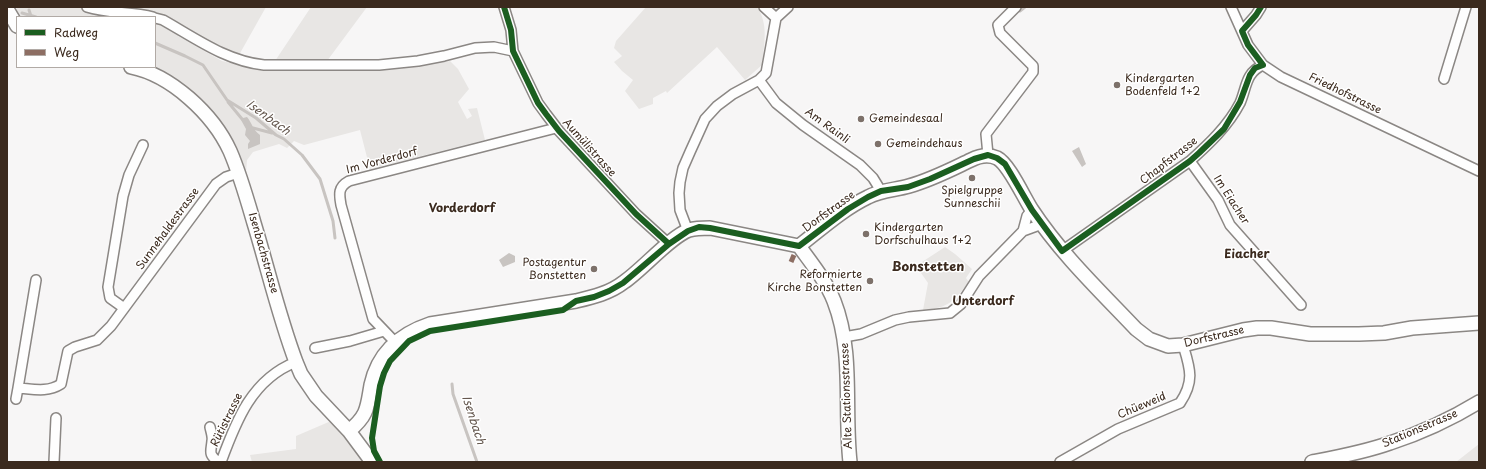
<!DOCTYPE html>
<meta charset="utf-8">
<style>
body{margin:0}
#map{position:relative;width:1486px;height:469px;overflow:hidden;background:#f7f6f6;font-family:"Playpen Sans",sans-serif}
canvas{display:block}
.frame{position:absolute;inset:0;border:8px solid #3b2a1e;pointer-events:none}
.legend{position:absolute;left:16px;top:16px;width:140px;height:52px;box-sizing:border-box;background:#fff;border:1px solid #b1aaa5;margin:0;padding:5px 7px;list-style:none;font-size:12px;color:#3b2a1e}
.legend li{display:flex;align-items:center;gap:8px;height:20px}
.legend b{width:20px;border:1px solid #b1aaa5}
</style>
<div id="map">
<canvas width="1486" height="469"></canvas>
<div class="frame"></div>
<ul class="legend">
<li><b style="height:5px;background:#1b5e20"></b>Radweg</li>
<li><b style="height:5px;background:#8d6e63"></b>Weg</li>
</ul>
</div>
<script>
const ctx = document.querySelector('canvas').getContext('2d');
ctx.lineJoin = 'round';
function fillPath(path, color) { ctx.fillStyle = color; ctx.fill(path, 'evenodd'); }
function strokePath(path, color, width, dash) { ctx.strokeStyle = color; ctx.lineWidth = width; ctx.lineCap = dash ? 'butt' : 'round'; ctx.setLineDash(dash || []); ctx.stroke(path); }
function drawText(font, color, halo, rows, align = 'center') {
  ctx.font = font + ' "Playpen Sans",sans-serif'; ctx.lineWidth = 3; ctx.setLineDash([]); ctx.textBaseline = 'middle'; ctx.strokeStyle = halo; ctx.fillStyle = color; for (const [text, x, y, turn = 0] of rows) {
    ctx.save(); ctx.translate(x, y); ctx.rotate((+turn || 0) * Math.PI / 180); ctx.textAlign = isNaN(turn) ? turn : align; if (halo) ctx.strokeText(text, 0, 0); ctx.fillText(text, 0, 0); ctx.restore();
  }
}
fillPath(new Path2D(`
 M16,7H266L239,55L213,45L183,26L178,36L222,61L255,68L276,70L398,69L450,61L458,69L469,89L458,102L467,119L472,116L468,109L477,108L485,140L370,169L360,130L304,145L294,141L287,148L279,144L253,152L247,160L246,173L244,174L225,129L208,106L172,78L149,67H155V17H19Z
 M311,7H367L327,61H275Z
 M646,7H757C769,24 764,45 762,65L745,80L717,47L667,93L666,91L653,98V104L639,109L625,91L633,80L622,71L614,62L622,56L614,48L616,41Z
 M945,247L955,254L972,269L966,278L969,282C954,301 949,308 923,310L928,283L919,270L922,262Z
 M331,421L350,442L364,462H252L250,455L296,449V436Z
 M1479,444V462H1456Z`), '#e8e6e4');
fillPath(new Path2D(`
 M247,117C252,123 253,130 260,135V144L248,149V144L250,141L245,135L246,129L241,120L243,118Z
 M1079,147L1086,164L1082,167L1072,151Z
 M509,253L515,256V262L503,267L499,260Z`), '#c8c4c1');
strokePath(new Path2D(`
 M29,10L31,16
 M1020,11L1025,7
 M22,13L36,17
 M155,43L185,56L203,65L227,100L256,118L276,135L284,139L302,155L320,179L333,221L335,238
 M228,102L242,119
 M253,128L272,133
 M452,384L453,394L477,462`), '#c8c4c1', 3);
const street = new Path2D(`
 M87,7C108,14 131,11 153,17
 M504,7L511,30L513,51L538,103L546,114L559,131L636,214L669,244
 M764,7L776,18
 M1231,7L1248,45L1263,65L1281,77L1479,171
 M155,18L163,20C195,38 226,61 264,65H379L418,61L444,56L475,48L494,47L513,51
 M1242,31L1256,15L1261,7
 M1444,79L1466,7
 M759,80L776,103L803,125L860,165L873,178L881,191
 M988,155L986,134L1033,72V66L1000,33L998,25L1016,7
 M1190,161L1218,200L1230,225L1301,305
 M688,231L680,210L679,193L680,182L683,168L690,152L705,119L717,106L733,94L759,80L766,73L776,18L788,7
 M1023,231L1027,216L1032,210
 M1062,251L1190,161C1209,144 1228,126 1240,103C1247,87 1245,73 1263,65
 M36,280L18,388C33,389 47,393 61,384L68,351L75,347L97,340L111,326L216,184L226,177L238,173
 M124,308L110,298L108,287L123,196L129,175L143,145
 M844,337L861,334L895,320L909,317L950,313L961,304L979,276L1023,231L1042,224
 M395,342L373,319L341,205C339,194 338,187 349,181L556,128
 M315,348L350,341L384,331
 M16,399L18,388
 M210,427C211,432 213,437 212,441C211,453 208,453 218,462
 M54,462L56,418
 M221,462C236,421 252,379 296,362
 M1060,462L1118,429L1180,403C1195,381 1190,368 1183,345`);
const secondary = new Path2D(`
 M7,9L17,26
 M131,67C171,75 213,114 230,151C240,174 247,199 254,223C268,269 279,317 296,362L301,374L316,396L349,431L372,462
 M799,246C812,264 826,281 834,301C854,352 844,408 850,462
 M349,431C368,415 367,408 371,385C378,353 400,334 430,324L576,301C593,297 610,293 624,282C643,269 670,237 689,230C696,228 703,228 710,228L799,246C821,229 843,209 868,197C881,190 895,190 909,186C931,180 950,170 971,160C979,156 988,154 997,158C1009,164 1024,198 1032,210C1061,254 1100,291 1136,329L1149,339L1168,346L1183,345L1243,330L1257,328H1271L1310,334H1359L1384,333L1412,328L1479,323
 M1312,462C1338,457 1365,452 1390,443C1421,433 1451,419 1479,402`);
strokePath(street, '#8b8784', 12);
strokePath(secondary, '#8b8784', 16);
strokePath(street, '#fefefe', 9);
strokePath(secondary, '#fefefe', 13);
strokePath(new Path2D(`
 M791,262L794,255`), '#8d6e63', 5, [10, 5]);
strokePath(new Path2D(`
 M504,7L511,30L513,51L538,103L546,114L559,131L636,214L669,244
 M380,462L374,451L372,438L380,386L384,373L390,361L409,341L430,331L563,310L576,301L594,297L609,291L623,283L669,244L688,231L699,227L710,228L799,246L848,209L868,197L881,191L908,187L930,179L974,159L988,155L997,158L1005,164L1032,210L1062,251L1190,161L1199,153L1224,129L1240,102L1250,75L1255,68L1263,65L1248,45L1242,31L1256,15L1261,7`), '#1b5e20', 6);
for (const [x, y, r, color] of [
 [1117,85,4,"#7d716a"],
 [861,119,4,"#7d716a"],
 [878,144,4,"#7d716a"],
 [972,178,4,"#7d716a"],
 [866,234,4,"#7d716a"],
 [594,269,4,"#7d716a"],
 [870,281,4,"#7d716a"]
]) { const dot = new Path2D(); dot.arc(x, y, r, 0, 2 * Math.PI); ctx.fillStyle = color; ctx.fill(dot); strokePath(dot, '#fff', 1.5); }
drawText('11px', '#3b2a1e', '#fff', [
 ["Kindergarten",1125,79],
 ["Bodenfeld 1+2",1125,92],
 ["Gemeindesaal",869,119],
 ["Gemeindehaus",886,144],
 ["Spielgruppe",972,191,"center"],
 ["Sunneschii",972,204,"center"],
 ["Kindergarten",874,228],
 ["Dorfschulhaus 1+2",874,241],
 ["Postagentur",586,263,"right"],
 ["Bonstetten",586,276,"right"],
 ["Reformierte",862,275,"right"],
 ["Kirche Bonstetten",862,288,"right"]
], 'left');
drawText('11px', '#3b2a1e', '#fff', [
 ["Friedhofstrasse",1345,94,26],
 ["Am Rainli",827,126,36],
 ["Aumülistrasse",589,148,48],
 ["Im Vorderdorf",382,161,-15],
 ["Chapfstrasse",1169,161,-38],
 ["Im Eiacher",1231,200,57],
 ["Dorfstrasse",829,212,-36],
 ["Sunnehaldestrasse",168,229,-54],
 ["Isenbachstrasse",263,253,74],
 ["Dorfstrasse",1214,337,-13],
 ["Alte Stationsstrasse",847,396,-92],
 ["Chüeweid",1142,406,-23],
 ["Rütistrasse",227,420,-64],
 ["Stationsstrasse",1420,429,-23]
]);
drawText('italic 12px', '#65584f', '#fff', [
 ["Isenbach",268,118,36],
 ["Isenbach",473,420,72]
]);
drawText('bold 12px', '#3b2a1e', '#fff', [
 ["Vorderdorf",462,209],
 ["Eiacher",1247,255],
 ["Unterdorf",983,302]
]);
drawText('bold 13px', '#3b2a1e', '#fff', [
 ["Bonstetten",928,267]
]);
</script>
